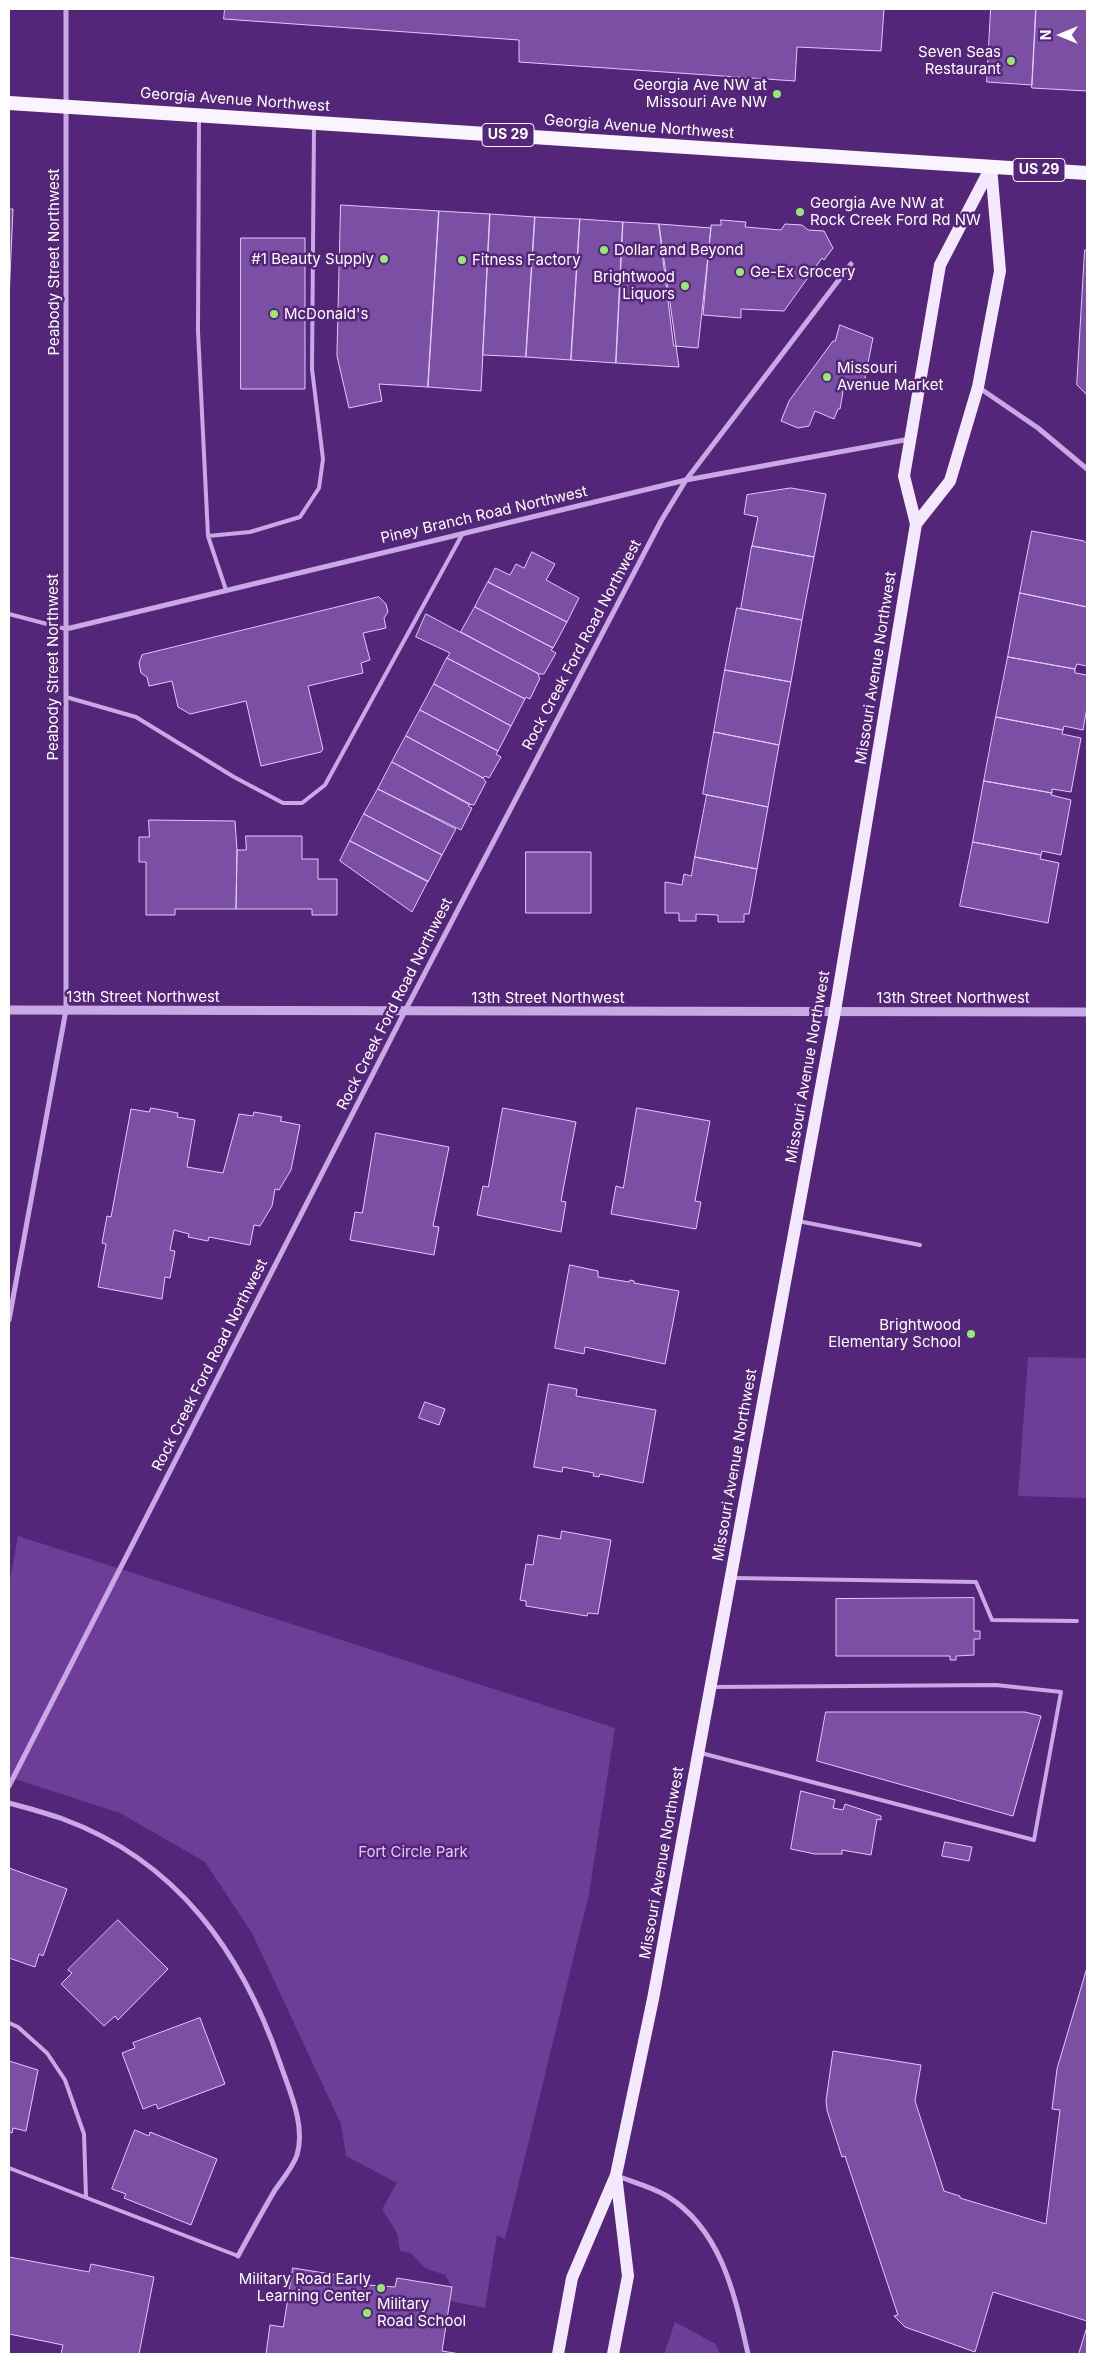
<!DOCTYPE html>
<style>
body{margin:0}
#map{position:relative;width:1096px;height:2363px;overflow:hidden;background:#532679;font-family:Inter,sans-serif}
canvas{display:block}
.frame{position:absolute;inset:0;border:10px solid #fff;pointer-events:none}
.north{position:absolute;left:1036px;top:10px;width:50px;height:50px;-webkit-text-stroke:4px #532679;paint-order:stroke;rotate:270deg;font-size:14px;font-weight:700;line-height:20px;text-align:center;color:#fff}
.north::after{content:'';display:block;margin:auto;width:18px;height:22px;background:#fff;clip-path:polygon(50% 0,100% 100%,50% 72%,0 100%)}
</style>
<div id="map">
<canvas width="1096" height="2363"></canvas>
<div class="frame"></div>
<div class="north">N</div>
</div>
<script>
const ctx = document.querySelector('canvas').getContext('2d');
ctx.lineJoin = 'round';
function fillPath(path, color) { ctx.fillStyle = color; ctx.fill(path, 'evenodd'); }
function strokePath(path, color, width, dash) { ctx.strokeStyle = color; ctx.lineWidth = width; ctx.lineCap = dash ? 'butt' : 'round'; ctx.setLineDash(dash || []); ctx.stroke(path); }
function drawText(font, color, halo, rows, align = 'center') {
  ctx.font = font + ' Inter,sans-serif'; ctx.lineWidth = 5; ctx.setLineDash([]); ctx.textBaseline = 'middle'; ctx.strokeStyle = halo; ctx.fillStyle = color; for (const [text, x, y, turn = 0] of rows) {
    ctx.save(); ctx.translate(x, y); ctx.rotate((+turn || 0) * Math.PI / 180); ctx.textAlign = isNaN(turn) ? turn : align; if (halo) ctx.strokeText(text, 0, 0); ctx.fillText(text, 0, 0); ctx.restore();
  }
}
fillPath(new Path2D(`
 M1028,1357L1087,1358V1498L1018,1496Z
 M18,1536L615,1728L589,1894L505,2239L497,2235L485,2308L450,2301L452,2287L445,2275L425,2268L411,2253L400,2251L397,2233L382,2209L397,2183L346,2156L341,2124L252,1933L205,1862L120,1813L9,1777V1586Z
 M675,2322L716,2344L720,2354H664Z`), '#6e3d98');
const building = new Path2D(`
 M225,9H884L881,51L797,47L795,81L519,62V40L224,19Z
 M991,9H1036L1032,85L987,82Z
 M1036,9H1087V91L1032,88Z
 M341,205L439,211L428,387L379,384L382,401L349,408L337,356Z
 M9,209H13L9,299Z
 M439,211L490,214L481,391L428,387Z
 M490,214L535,217L526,357L483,355Z
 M535,217L580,219L571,360L526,357Z
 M580,219L623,222L616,363L571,360Z
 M721,220L746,222L745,227L781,230L785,224L802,225L808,230L824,231L833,248L824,260L822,258L784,311L741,309V318L703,315L711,225H721Z
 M623,222L659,224L679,367L616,363Z
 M659,224L711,228L698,348L674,346Z
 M241,238H305V389H241Z
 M1085,250H1087V395L1077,385Z
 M840,325L873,338L863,388L844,386L840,409H838L834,419L815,411L809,426L798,428L781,421L789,401L833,341H835Z
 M791,488L826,494L814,557L752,546L758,517L744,514L747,495Z
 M1032,531L1084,541L1087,544V607L1020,593Z
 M752,546L814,557L802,620L741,609Z
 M532,552L555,564L546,580L579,598L567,622L488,582L495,568L510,575L516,564L524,568Z
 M488,582L567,622L553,648L475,607Z
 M1020,593L1087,607V666L1077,664L1075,669L1008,657Z
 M379,597L386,604L388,612L384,618L386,628L363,633L370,660L361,663L363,673L308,686L323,749L321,752L261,766L246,701L190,714L178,707L172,681L149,686L147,677L141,673L139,663L142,655Z
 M475,607L553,648L551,650L556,653L544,674H539L461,632Z
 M737,608L802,620L791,682L725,670Z
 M426,614L539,674L538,676L540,678L530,699L526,697L525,699L447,658L450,653L416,637Z
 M1008,657L1075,669V673L1087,675V707L1083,730L1064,726L1063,730L996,717Z
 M447,658L525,699L511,726L434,684Z
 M725,670L791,682L779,745L714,732Z
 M434,684L511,726L498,751L420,710Z
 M420,710L498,751L496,754L501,757L489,778L485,776L483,778L406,736Z
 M996,717L1063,730L1062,734L1081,738L1071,792L1052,789V793L984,781Z
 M714,732L779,745L768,807L703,794Z
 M406,736L483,778L486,782L474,805L468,804L392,762Z
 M392,762L470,804L468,806L472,808L461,830L378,789Z
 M984,781L1052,793L1051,795L1071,800L1061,855L1042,851L1041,855L973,842Z
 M378,789L456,829L442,855L364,814Z
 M707,795L768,807L757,869L695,857Z
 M364,814L442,855L428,882L350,841Z
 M149,820L235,821L237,850L236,909H175V915H146V862H139V837H149Z
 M246,836H302V859H318V879H337V915H312V909H236L237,850H246Z
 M350,841L428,881L412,912L340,861Z
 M973,842L1041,855L1040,859L1059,863L1048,923L960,906Z
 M526,852H591V913H526Z
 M695,857L757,869L749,914H744V922H718V915L696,914V921H679V913H665V882L682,885L684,874L691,876Z
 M151,1108L178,1113L177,1117L195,1120L187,1167L223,1173L239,1114L253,1116L254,1112L282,1117L280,1121L300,1125L291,1170L279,1190L275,1189L272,1206L260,1226L254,1225L250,1245L209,1237L208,1241L188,1237L189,1234L174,1230L170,1250L175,1251L170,1278L165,1277L162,1299L98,1287L106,1244L102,1243L107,1216L111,1217L131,1109L149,1112Z
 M503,1108L576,1122L561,1201L566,1202L561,1232L477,1215L483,1186L488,1187Z
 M637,1108L710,1121L695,1201L701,1202L696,1229L611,1214L616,1186L623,1188Z
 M376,1133L449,1147L433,1226L439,1227L434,1255L350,1240L355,1212L362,1213Z
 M570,1265L598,1271V1277L629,1282L630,1280L634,1281V1283L679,1291L665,1364L585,1347L584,1354L555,1348Z
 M549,1384L577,1389L576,1396L656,1410L643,1483L600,1474L599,1477L593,1476L594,1473L563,1467L562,1472L534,1467Z
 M425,1402L445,1409L439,1425L419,1418Z
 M562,1531L611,1540L598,1614L588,1613L587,1616L526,1606V1601L520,1600L526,1564L533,1565L538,1535L560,1539Z
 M974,1598V1631H980V1639H974V1655L956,1656V1660H950V1656H836V1599Z
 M826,1712H1025L1041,1716L1013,1816L817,1761Z
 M801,1791L835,1800L833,1808L843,1810L845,1804L881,1816V1820L877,1819L871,1855L842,1850V1854H815L791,1849Z
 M945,1842L972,1847L969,1861L942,1856Z
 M9,1868L67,1889L43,1956L39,1954L35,1967L9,1958Z
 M118,1920L168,1969L118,2020L115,2016L104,2026L61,1984L72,1973L68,1970Z
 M1087,1968V2321L993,2292L975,2352L905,2327L894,2316L898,2315L845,2156L842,2157L827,2110L826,2101L833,2051L921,2065L915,2101L944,2191L960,2196V2198L1046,2224L1060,2110L1052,2109L1057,2069Z
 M200,2018L225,2084L158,2109L156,2104L143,2109L122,2053L135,2048L133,2043Z
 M9,2061L38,2070L26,2131L13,2128L12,2133L9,2132Z
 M135,2130L149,2136L150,2132L217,2159L191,2225L124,2198L126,2194L112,2189Z
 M9,2257L89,2272L91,2264L154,2277L139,2354H61L63,2345L9,2334Z
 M293,2268L356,2278L355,2284L395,2287L397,2278L452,2287L442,2351L460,2354H266L270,2325L283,2327Z
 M1087,2327V2354H1079Z`);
fillPath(building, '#7b4fa3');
strokePath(building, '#e0ccf3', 1);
strokePath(new Path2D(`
 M199,119L198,331L208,536L226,590
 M208,536L250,532L300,517L319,488L323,459L312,369L314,125
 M9,614L66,629
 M66,697L136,717L234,777L283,803H302L325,785L463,533
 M798,1221L920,1245
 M734,1578L976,1582L992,1620L1077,1621
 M701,1753L1034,1840L1061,1692L996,1685L712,1687
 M9,2023L18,2027L47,2053L65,2080L84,2134L86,2197
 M9,2168L238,2256`), '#c8a9e3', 4);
strokePath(new Path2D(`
 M978,387L1038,428L1087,469
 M66,629L686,480L910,439
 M9,1320L66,1010V9
 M9,1786L405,1011L661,521L686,480L851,264
 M9,1803C27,1808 46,1813 63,1819C177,1861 242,1952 280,2063C289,2090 306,2125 297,2155C293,2167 282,2180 275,2190C262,2212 250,2234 238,2256
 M617,2176C633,2182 652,2187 667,2196C722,2230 735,2296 748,2354`), '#c8a9e3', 5);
strokePath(new Path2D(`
 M9,1010L1087,1012`), '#c8a9e3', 9);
strokePath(new Path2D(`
 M916,524L950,481L978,387L1000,271L991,167
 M558,2354L572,2278L616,2175L653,1999L835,1011L916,524L904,476L940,265L991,167
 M613,2354L628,2276L616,2175`), '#f4e8fc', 12);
strokePath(new Path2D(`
 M9,103L1087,173`), '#faf4fe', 14);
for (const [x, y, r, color] of [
 [1011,61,5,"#95eb6f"],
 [777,94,5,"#95eb6f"],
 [800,212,5,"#95eb6f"],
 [604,250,5,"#95eb6f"],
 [384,259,5,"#95eb6f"],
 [462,260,5,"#95eb6f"],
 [740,272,5,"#95eb6f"],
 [685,286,5,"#95eb6f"],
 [274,314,5,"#95eb6f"],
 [827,377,5,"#95eb6f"],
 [971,1334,5,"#95eb6f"],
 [381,2288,5,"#95eb6f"],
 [367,2313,5,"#95eb6f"]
]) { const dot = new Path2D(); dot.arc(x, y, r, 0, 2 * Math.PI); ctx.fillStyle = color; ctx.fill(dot); strokePath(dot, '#532679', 2); }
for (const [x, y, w] of [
 [508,135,52],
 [1039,170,52]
]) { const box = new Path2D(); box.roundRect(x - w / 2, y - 11.5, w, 23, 4); ctx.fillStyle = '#532679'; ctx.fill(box); strokePath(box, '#fff', 1); }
drawText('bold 14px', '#fff', null, [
 ["US 29",508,135],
 ["US 29",1039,170]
]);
drawText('15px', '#fff', '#532679', [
 ["Seven Seas",1001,52,"right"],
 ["Restaurant",1001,69,"right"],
 ["Georgia Ave NW at",767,85,"right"],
 ["Missouri Ave NW",767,102,"right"],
 ["Georgia Ave NW at",810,203],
 ["Rock Creek Ford Rd NW",810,220],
 ["Dollar and Beyond",614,250],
 ["#1 Beauty Supply",374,259,"right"],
 ["Fitness Factory",472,260],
 ["Ge-Ex Grocery",750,272],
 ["Brightwood",675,277,"right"],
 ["Liquors",675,294,"right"],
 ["McDonald's",284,314],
 ["Missouri",837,368],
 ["Avenue Market",837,385],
 ["Brightwood",961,1325,"right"],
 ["Elementary School",961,1342,"right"],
 ["Military Road Early",371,2279,"right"],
 ["Learning Center",371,2296,"right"],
 ["Military",377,2304],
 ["Road School",377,2321]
], 'left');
drawText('15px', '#fff', '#532679', [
 ["Georgia Avenue Northwest",235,100,4],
 ["Georgia Avenue Northwest",639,127,4],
 ["Peabody Street Northwest",54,262,-90],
 ["Piney Branch Road Northwest",484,515,-13],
 ["Rock Creek Ford Road Northwest",582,645,-62],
 ["Peabody Street Northwest",53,667,-90],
 ["Missouri Avenue Northwest",876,668,-81],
 ["13th Street Northwest",143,997],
 ["13th Street Northwest",548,998],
 ["13th Street Northwest",953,998],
 ["Rock Creek Ford Road Northwest",395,1004,-63],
 ["Missouri Avenue Northwest",808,1067,-80],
 ["Rock Creek Ford Road Northwest",210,1365,-63],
 ["Missouri Avenue Northwest",735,1465,-80],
 ["Missouri Avenue Northwest",662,1863,-80]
]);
drawText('15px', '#e0ccf3', '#532679', [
 ["Fort Circle Park",413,1852]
]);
</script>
